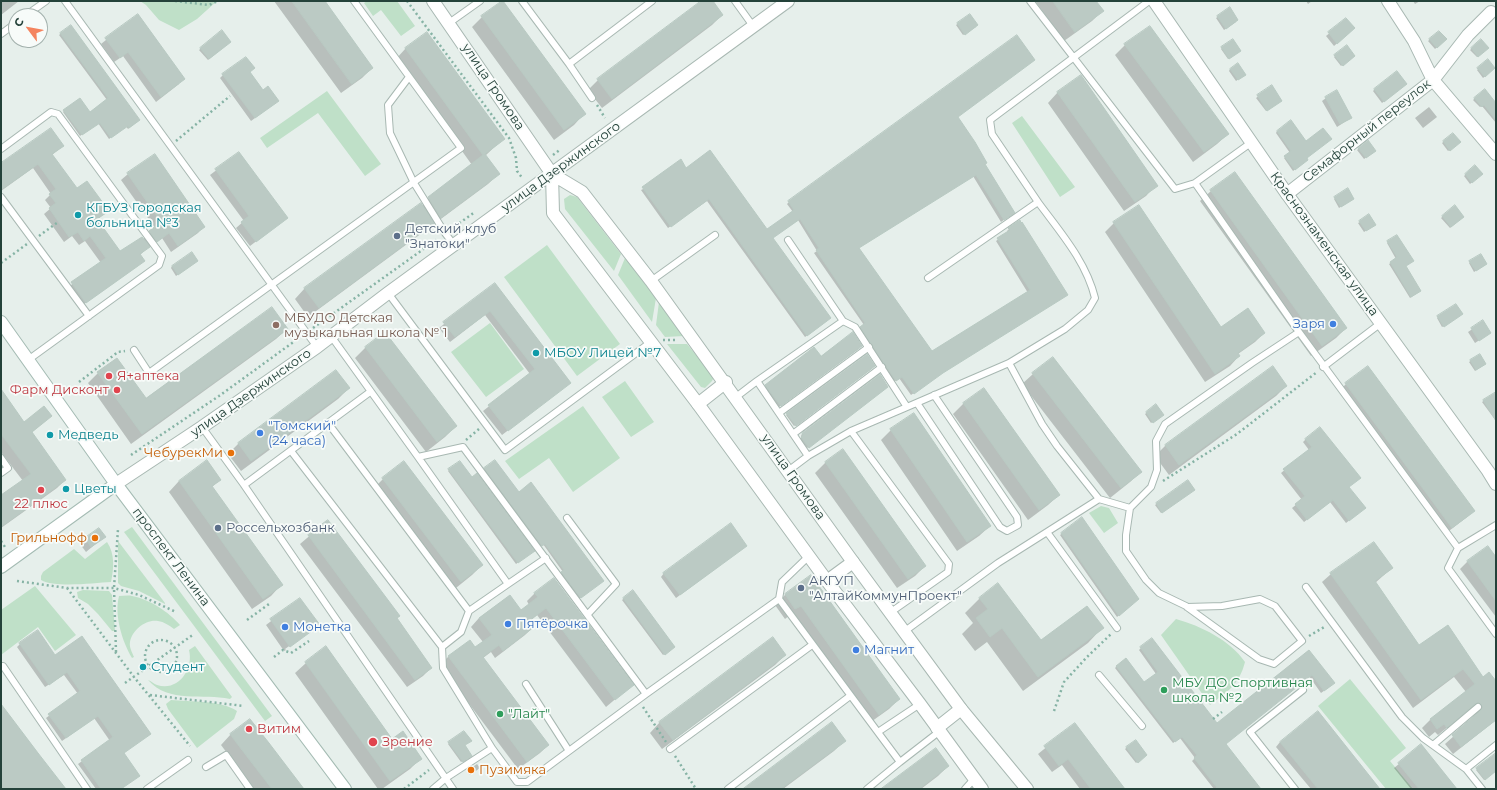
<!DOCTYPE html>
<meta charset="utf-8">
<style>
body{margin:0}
#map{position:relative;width:1497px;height:790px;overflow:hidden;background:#e6efeb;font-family:Montserrat,sans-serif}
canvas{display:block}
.frame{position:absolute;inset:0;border:2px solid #24423a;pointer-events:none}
.north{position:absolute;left:8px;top:8px;width:40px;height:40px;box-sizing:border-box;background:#f7fbf9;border:1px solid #a3b1ad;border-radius:50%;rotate:302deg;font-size:11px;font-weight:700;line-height:16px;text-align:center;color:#24423a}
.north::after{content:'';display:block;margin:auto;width:14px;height:18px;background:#f4845f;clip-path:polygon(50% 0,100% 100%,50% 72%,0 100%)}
</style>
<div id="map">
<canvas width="1497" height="790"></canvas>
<div class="frame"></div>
<div class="north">С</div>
</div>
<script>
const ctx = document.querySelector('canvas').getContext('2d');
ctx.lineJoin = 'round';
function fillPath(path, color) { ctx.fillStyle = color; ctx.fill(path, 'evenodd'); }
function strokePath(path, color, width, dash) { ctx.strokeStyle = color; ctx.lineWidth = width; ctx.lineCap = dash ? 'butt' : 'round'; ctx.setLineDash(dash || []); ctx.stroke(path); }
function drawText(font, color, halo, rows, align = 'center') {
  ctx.font = font + ' Montserrat,sans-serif'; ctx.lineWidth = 3.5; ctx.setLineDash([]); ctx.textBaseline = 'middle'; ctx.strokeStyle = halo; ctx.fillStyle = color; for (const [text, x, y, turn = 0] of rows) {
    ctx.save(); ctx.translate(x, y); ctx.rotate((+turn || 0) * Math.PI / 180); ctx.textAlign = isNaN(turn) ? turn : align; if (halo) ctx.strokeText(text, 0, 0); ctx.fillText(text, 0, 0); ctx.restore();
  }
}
fillPath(new Path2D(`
 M140,1H217L197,19L179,30L159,20L146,5Z
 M367,1H397L415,26L401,36L381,10L373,16L364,3Z
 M327,91L381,164L365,176L318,113L267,148L260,138Z
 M1022,116L1075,187L1060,197L1012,123Z
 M570,195L577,197L621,254L614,271L565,209L564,199Z
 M547,245L620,344L577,376L504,277Z
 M625,258L656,298L652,322L618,275Z
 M659,302L684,336L665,337L656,325Z
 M490,323L524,369L486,397L451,352Z
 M667,344H687L714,377L712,381L705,388L701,387Z
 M625,381L654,422L631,437L602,397Z
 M583,406L620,458L573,492L549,458L519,479L505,461Z
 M1101,506L1109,508L1118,523L1104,533L1089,513Z
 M132,527L272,716L265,721L124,532Z
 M118,541L165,603V604L139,591L121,586L118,583Z
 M107,542C115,554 114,568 111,582C94,583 55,588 41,580V576L43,572L74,549L85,559Z
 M35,586L76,635L55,651L38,627L1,655V610Z
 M83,590L109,591L112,595L115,631H112L98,614L88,604L78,598L77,592Z
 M119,596C123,596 128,595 132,596C149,599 169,612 180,625L174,629C169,625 164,622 158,621C146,619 132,630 130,642C129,647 132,652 134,657L132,658C122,641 114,615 119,596Z
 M1176,619C1201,626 1230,640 1245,662C1239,685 1228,691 1210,705L1161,635Z
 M195,646L232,697L230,699C203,693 169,704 148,680C151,681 154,684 157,685C178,692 194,669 189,650Z
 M1350,679L1406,748L1390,761L1413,789H1386L1318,706Z
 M171,700C190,702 221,700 237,711L234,719L197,748L168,709L166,704Z`), '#bfe0c8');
fillPath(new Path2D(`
 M1,1H19L1,15Z
 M274,1H324L372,68L362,78L341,93Z
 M703,1H711L722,15L712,25L602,108L588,90L598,80Z
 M1035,1H1095L1102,11L1092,21L1064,41Z
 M1306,1H1312L1308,4Z
 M1413,1H1420L1415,4Z
 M1229,9L1236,22L1224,30L1216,18Z
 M137,15L179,84L156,102L123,56L114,62L101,44Z
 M969,15L976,27L963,35L956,25Z
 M482,17L584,114L574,125L554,140L472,27Z
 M1346,20L1350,32L1334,46L1326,36Z
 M70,26L138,121L128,129L126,126L109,139L98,123L80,136L63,112L64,111L89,113L107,100L59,35Z
 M1149,27L1228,134L1217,144L1193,162L1115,55L1125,45Z
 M222,32L230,42L208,60L199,50Z
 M1439,32L1446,39L1435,49L1428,41Z
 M1017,36L957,117L1012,214L1001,222L973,176L858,248L932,352L1028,293L996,241L1008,232L1007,231L1009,229L1066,295L940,374L911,395L899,378L893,382L859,329L864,325L814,253L817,251L798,220L772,238L828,320L805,337L707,201L668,228L641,190L686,169L767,231L793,212L787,204L789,202Z
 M1481,40L1488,48L1477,57L1470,50Z
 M406,48L503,139L485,156L498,174L488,184L430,227L429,226L422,233L308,317L295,299L305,288L422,206L429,198L472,165L396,59Z
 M1222,48L1238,52L1228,59L1221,49Z
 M1335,56L1352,57L1341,66L1334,57Z
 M1488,60L1494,68L1483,78L1477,70Z
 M1230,69L1243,76L1236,81L1229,71Z
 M249,73L274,104L251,121L220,78L223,75Z
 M1405,85L1382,103L1373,91L1374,90Z
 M1271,87L1279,102L1266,111L1256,98Z
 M1484,90L1496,105V123L1482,106L1480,107L1473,100Z
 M1058,92L1156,185L1146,196L1124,211L1048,103Z
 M1326,98L1351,118L1337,127L1322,101Z
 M1429,107L1437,117L1423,128L1415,118Z
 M1277,131L1306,158V161L1293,171L1284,158L1290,153L1276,133Z
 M1453,134L1460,142L1448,151L1442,143Z
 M1368,141L1374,152L1364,159L1357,150Z
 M63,146L52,155L76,189L107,211L97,220L119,252L143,239L155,228L121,180L128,174L204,226L198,233L171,252L162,238L150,247L149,246L140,255L139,265L80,307L67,288L101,263L85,241L79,245L72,236L64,242L44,214L51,208L45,200L51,194L33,168L1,191V165Z
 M239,153L287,218L250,246L236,228L244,221L210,175Z
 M1475,166L1481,174L1470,184L1464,176Z
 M1211,191L1346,328L1336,338L1311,356L1200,201Z
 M1335,198L1352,200L1339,208L1334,199Z
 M1455,206L1463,217L1450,228L1441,218Z
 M1360,222L1373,226L1364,232L1358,223Z
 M1114,223L1221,328L1264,333L1255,342L1238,354L1239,356L1230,366L1205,382L1105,232Z
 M1388,242L1404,267L1419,292L1410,298L1389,264L1396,259L1387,243Z
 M196,262L176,276L171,268L172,266Z
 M1470,262L1485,265L1474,272L1469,263Z
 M495,284L570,383L502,435L483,411L530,374L485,315L450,342L439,328Z
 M1461,315L1442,327L1437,318L1438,317Z
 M1483,322L1490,333L1475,343L1468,332Z
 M287,329L276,339L131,444L88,383L98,373L146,399Z
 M385,333L456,426L445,437L426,452L355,358L365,348Z
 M860,348L779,407L764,387L821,358Z
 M1479,355L1484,365L1475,371L1469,362Z
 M1053,358L1141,472L1130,482L1110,498L1022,384L1033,374Z
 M873,368L794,426L786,415L787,414Z
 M1273,368L1286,386L1276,396L1169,475L1155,456L1165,446Z
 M336,371L349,388L338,399L241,471L228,454L238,444Z
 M880,375L886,388L807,448L800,439L802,437L801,435Z
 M1346,384L1474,510L1467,517L1445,534L1339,391Z
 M983,389L1059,495L1048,505L1028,520L953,414L963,404Z
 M1,391L24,423L51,416L31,433L65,480L57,488L1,528V496L23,481L1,452Z
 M1494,394L1496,397V421L1482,402Z
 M1156,406L1161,416L1151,423L1145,414Z
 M891,430L990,526L979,536L957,551L881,440Z
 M1306,439L1348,487L1361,511L1346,523L1330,502L1304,522L1292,508L1302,500L1281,473L1309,450L1303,442Z
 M843,450L925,566L915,576L897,588L815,473L825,463Z
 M485,469L518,493L601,582L579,599L561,574L563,572L543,544L540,546L483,470Z
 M449,470L532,552L516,564L448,471Z
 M383,479L482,565L472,575L451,592L373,489Z
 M220,480L212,487L281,585L271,596L252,609L169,492L179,481Z
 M1188,482L1192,491L1161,513L1155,505Z
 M1082,519L1138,599L1117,617L1060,535Z
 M327,521L399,616L396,619L431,668L423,676L407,687L300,544Z
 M99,529L104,537L86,552L80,544Z
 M1374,543L1392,568L1375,583L1419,646L1483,678L1496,682V720L1453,754L1445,744L1474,718L1475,715L1473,712L1469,710L1466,712L1438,735L1435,732L1429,737L1422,728L1430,720L1466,692L1454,677L1413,708L1322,582L1331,574Z
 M746,546L676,598L661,577L664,573Z
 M1488,547L1496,558V617L1460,569L1467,562Z
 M811,577L899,699L889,709L868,724L790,615L785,619L775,605L785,595Z
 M632,592L673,648L663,655L622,600Z
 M535,593L632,685L606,707L537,615L529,622L533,627L525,635L495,658L491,652L483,658L548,745L540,753L518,769L440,665L448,657L470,641L475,648L483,642L471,627L479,618L509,596L521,611L529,605L527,601Z
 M980,598L1041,642L1102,628L1088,643L1023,691L987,642L975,651L962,634L973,623L965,613Z
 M300,599L319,625L285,649L286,650L284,651L266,625Z
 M82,637L123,753L121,789H96L78,764L110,741L94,718L62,741L46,718L78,694L64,675L45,687L17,647L20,644L55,656Z
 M1141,648L1217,724L1308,651L1332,685L1321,693L1309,676L1225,744L1259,789H1219L1218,787L1214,789L1192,761L1195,758L1180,738L1173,743L1115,668L1117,666L1144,683L1156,674L1139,650Z
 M785,655L775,665L662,749L650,733L660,722Z
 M306,663L392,740L421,758L410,769L382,789H378L295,673Z
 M1075,724L1124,789H1080L1062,765L1052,772L1038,754Z
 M231,734L302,789H254L221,745Z
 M844,741L834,751L783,789H745Z
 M1135,741L1146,755L1136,763L1125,749Z
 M1280,742L1379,789H1311L1276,747Z
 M449,743L464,745L470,757L461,762L448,744Z
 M1421,746L1456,789H1411L1394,768Z
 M1496,754V771L1484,780L1476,770Z
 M477,764L480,768L470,775L467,771Z
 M948,766L938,776L921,789H882Z`), '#0003');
const building = new Path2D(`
 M292,1H325L373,68L352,84Z
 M502,1H503L586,114L564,130L481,16Z
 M701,1H713L723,15L612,99L597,79Z
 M1053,1H1096L1104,11L1075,32Z
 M1230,7L1238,20L1226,29L1217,16Z
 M138,14L185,79L161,97L128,52L120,58L105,38Z
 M970,14L978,25L965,35L957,23Z
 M1346,18L1355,28L1337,44L1328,32Z
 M71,25L140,120L129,128L128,126L111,138L100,123L82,135L63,110L80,98L90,112L108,98L60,33Z
 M1150,26L1229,134L1204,152L1124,44Z
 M222,30L231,42L209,59L200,48Z
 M1439,31L1447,39L1437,48L1429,39Z
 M427,32L505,139L485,154L500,174L441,218L428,197L483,155L405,48Z
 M1017,35L1035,60L958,117L975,142L987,163L985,164L1015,213L1004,220L976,175L859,248L932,351L1030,290L997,238L1010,230L1008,228L1020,220L1021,223L1022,222L1068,295L943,373L914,394L902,377L896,381L860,327L865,323L816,250L819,248L800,219L773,238L831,318L807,336L709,199L671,227L642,187L681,159L686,168L710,150L767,229L794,210L788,201Z
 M1233,39L1241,51L1229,59L1221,47Z
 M1481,39L1489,48L1478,57L1471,48Z
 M1347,45L1355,56L1343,66L1334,55Z
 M246,57L255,68L250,72L263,90L268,86L279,101L255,118L222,74Z
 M1488,59L1495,68L1485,77L1477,68Z
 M1238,63L1246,75L1238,80L1230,69Z
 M1397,71L1407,84L1384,102L1374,89Z
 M1081,75L1158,186L1135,202L1057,92Z
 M1272,85L1282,101L1267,111L1257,95Z
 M1485,89L1496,103V120L1484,105L1482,107L1474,98Z
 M1337,90L1352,118L1340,124L1325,97Z
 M1291,120L1306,141L1323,128L1332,139L1307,158L1308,160L1295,170L1284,156L1291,151L1277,131Z
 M51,128L64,146L52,154L77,188L87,181L109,211L97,219L120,251L142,237L150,247L140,254L145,261L86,303L71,282L106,258L90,236L84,241L78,232L69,237L49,208L56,203L49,194L56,189L38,164L1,190V163Z
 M1453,133L1461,142L1450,151L1443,141Z
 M1368,140L1376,151L1366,158L1358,148Z
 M239,152L288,218L256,242L241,222L249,216L215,169Z
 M155,154L205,227L178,246L169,233L157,242L149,231L161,222L127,173Z
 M1475,165L1483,174L1472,183L1465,174Z
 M1235,172L1347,328L1322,346L1210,190Z
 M1348,188L1354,199L1341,207L1334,197Z
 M421,203L434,223L319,308L304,288Z
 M1139,205L1221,327L1248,308L1265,333L1238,353L1240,356L1215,374L1113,222Z
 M1455,205L1464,217L1451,227L1442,216Z
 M1369,214L1376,225L1366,231L1359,221Z
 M1397,235L1414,261L1406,266L1421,291L1411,297L1390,262L1397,257L1387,241Z
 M192,252L198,261L178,275L172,266Z
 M1481,254L1487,264L1476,271L1469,261Z
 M495,283L571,383L508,431L488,405L535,369L490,311L455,337L443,322Z
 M1456,304L1463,314L1444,327L1437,316Z
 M272,307L288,329L142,434L97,372L117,358L146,398Z
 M1483,320L1491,333L1479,341L1471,328Z
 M385,332L457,426L437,442L365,347Z
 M853,332L862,346L781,406L780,405L765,385L814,347L821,356Z
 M867,354L875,366L796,426L786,413Z
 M1480,354L1486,364L1476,370L1470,360Z
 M1053,357L1142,472L1121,488L1032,373Z
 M1273,366L1287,386L1179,465L1165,445Z
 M1368,366L1475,511L1452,528L1345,383Z
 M336,370L350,388L251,461L238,443Z
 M880,374L888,387L809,448L801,437L803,435L802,433Z
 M984,388L1060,495L1039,510L963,403Z
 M1,389L24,422L44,406L52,416L32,432L66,480L1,527V495L31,474L1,434Z
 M1496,392V421L1483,400Z
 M1156,404L1164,415L1153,423L1146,412Z
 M914,413L991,526L967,542L890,429Z
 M1320,427L1361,478L1349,487L1366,508L1349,521L1333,500L1307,520L1295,504L1305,496L1283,469L1312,447L1305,439Z
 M843,449L926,566L908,579L825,462Z
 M207,460L221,480L212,486L283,585L263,599L179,481Z
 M495,460L519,492L531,482L604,581L581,598L561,572L564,570L545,544L542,546L484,468Z
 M404,461L483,565L461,582L382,478Z
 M460,461L472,477L477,473L535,551L518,563L448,469Z
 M1188,480L1195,490L1162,513L1156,503Z
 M1082,517L1139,599L1119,616L1061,533Z
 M328,520L400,616L397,618L432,668L415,680L308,535Z
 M731,523L747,546L680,595L663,573Z
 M99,528L106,537L91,547L85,538Z
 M1374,542L1393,568L1375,581L1419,645L1448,625L1483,677L1489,672L1496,681V720L1461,747L1452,735L1481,710L1482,707L1481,704L1478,703L1475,704L1447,728L1444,724L1437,729L1430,719L1475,684L1463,669L1421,700L1330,573Z
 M1488,546L1496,557V601L1467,561Z
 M811,575L900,699L879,715L801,606L795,609L785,594Z
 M554,578L634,685L615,700L546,608L529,621L534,627L503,651L499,645L483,657L549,745L527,762L448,656L470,640L475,647L492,635L479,618L510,595L521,610L538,597L534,593Z
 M998,583L1041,640L1087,606L1104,628L1038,677L1002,628L990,637L976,618L988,609L979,598Z
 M633,590L675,647L665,655L623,598Z
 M300,598L320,625L290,647L270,619Z
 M38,630L55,655L82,636L151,734L124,753L140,776L121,789H101L81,760L113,737L98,716L66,738L48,714L80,691L67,672L49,685L19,643Z
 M773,637L786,655L673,740L659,722Z
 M1152,638L1217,723L1309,650L1335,683L1324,691L1312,675L1226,744L1261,789H1218L1194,758L1197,755L1182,737L1175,742L1116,666L1126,658L1144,682L1158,672L1140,647Z
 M326,646L392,739L403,731L422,759L390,781L305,662Z
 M1,704L38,753L66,789H1Z
 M1318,711L1380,789H1318L1280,742Z
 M250,719L269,743L304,789H272L239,746L230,734Z
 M832,722L846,741L781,789H743Z
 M1075,723L1125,789H1091L1068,759L1059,766L1044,746Z
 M464,731L472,741L465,745L472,756L463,762L448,742Z
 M1136,740L1147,755L1138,763L1126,747Z
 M1421,744L1457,789H1419L1398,763Z
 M936,748L949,766L919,789H881Z
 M1496,753V771L1485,780L1476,768Z`);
fillPath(building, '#bbcac4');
strokePath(building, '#b8c9c2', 1);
const service = new Path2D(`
 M65,1L317,347
 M522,1L569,64L652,1
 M735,1L753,26
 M1030,1L1175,189L1195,183
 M25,16L46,1
 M449,23L480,1
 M1,34L16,23
 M569,64L592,98
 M409,77L388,105L390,133L414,183L445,233L454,245
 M1,149L51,112L58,114L162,256L159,265L28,360
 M1,197L89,316
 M1038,202L992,134L990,120L1149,1
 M651,281L715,235
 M388,293L505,450L651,342
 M843,321L855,327L907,407L1009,363L1065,329L1088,310L1095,298C1086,261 1060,232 1038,202L928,278
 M1299,332L1458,548
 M331,336L418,457L463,447L646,694
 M134,350L149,373L461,148L354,1
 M1009,363L1042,424L1057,446L1099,499L1130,508
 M1323,367L1381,323
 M757,381L808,456L788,471
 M736,397L757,381L843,321L788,240
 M917,403L1000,527L1007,531L1018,525L1017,517L934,395
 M779,413L869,347
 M328,423L469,611L508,584
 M202,427L244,485L453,789
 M851,431L949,564L948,572L891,612
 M793,434L882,367
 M291,451L442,647L443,668L492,748
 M808,456L851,431L907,407
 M418,457L508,584L546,558
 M1,458L8,468L1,473
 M244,485L370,392
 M567,518L616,584L588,614
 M1496,525L1458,548L1448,568L1496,634
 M1047,532L1099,499
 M809,556L782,582L779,599L900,762L867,789
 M1306,587L1402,717L1423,738L1466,769L1482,789
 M1187,607L1222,606L1260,599L1275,606L1302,641L1274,664L1259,659L1187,607L1186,606L1159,593L1146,580L1126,551V535L1130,508L1151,487L1157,470L1156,441L1165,424L1252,363L1299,332L1195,183L1252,142
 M905,631L998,563L1047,532L1117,628
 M442,647L461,632L469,611
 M1,666H3L87,789
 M1099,675L1142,726
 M526,684L569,751
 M878,732L920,704
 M1433,745L1478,707
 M670,749L812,645
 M900,762L940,731
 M206,767L226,755L250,789
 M1466,769L1496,745
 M147,789L188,760
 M433,789L446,778L492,748L517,782H527L646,694L779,599
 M728,789L850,696
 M965,789L974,779
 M1295,789L1250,732L1303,690`);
const minor = new Path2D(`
 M1388,1L1414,41L1433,80L1496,154
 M1287,194L1433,80L1468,35L1491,12
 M698,404L726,382
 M827,581L853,562
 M937,728L961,709`);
const tertiary = new Path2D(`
 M433,1L552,174L582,192L651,281L853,562L961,709L1027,789
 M1154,1L1287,194L1488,471L1496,484
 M552,174L553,213L698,404L827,581L920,704L982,789
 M116,484L202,427L317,347L388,293L788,1`);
const secondary = new Path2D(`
 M1,322L116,484L345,789
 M1,567L116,484`);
strokePath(service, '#a8b8b2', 8);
strokePath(minor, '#a8b8b2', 14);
strokePath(tertiary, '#a8b8b2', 14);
strokePath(secondary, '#a4bbb3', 14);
strokePath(new Path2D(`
 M175,1L209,5L218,1
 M407,1L509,138L516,158L517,171L523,179
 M597,105L605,118
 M176,141L230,96
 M553,155L561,149
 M451,229L475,212
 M39,236L58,222
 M1,263L27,244
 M313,328L439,238
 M663,340H678
 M79,382L118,352L125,351
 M466,440L479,429
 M131,455L219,396L299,338
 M1163,481L1237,434L1317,372
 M1,541L5,547
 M17,581L67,588H114L139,595L176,612
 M67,588L134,677L190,746
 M247,620L269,604
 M1309,636L1326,626
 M145 656a16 16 0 1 1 32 0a16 16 0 1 1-32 0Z
 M116,652L114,588L118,529
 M274,657L283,650L291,653L309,641
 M125,683L194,634
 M150,695L244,706
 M643,707L666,742
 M1054,711L1064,682L1087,657L1111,634
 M1213,719L1222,712
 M675,756L696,789
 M404,789L429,770`), '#86b3a5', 2.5, [2, 3]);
strokePath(service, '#fff', 6);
strokePath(minor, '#fff', 12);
strokePath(tertiary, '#fff', 12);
strokePath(secondary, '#fff', 12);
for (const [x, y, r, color] of [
 [78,215,4,"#0f9aa8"],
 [397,236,4,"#5c6f8a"],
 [1333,324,4,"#3f7fe0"],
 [276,325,4,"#8d6e63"],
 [536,353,4,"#0f9aa8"],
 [109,376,4,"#e0444e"],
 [117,390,4,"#e0444e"],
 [260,433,4,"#3f7fe0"],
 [50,435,4,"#0f9aa8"],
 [231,453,4,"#e8710a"],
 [66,489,4,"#0f9aa8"],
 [41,490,4,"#e0444e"],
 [218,528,4,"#5c6f8a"],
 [95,538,4,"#e8710a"],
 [801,588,4,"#5c6f8a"],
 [508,624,4,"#3f7fe0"],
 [285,627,4,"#3f7fe0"],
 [856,650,4,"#3f7fe0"],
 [143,667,4,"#0f9aa8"],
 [1164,690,4,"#2e9e5b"],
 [500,714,4,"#2e9e5b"],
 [249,729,4,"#e0444e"],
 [373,742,5,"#e0444e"],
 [471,770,4,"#e8710a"]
]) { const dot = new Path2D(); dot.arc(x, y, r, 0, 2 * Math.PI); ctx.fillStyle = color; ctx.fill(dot); strokePath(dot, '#f7fbf9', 1.5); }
drawText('13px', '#24423a', '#f7fbf9', [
 ["улица Громова",493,87,56],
 ["Семафорный переулок",1367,131,-38],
 ["улица Дзержинского",561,167,-36],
 ["Краснознаменская улица",1324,244,54],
 ["улица Дзержинского",251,393,-35],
 ["улица Громова",793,477,55],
 ["проспект Ленина",171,557,53]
]);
drawText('13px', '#0d838f', '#f7fbf9', [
 ["КГБУЗ Городская",86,208],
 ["больница №3",86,223],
 ["МБОУ Лицей №7",544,353],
 ["Медведь",58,435],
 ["Цветы",74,489],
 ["Студент",151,667]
], 'left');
drawText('13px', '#4e5e75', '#f7fbf9', [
 ["Детский клуб",405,229],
 ["\"Знатоки\"",405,244],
 ["Россельхозбанк",226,528],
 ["АКГУП",809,581],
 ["\"АлтайКоммунПроект\"",809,596]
], 'left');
drawText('13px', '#785e54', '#f7fbf9', [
 ["МБУДО Детская",284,318],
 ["музыкальная школа № 1",284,333]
], 'left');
drawText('13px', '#366cbe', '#f7fbf9', [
 ["Заря",1325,324,"right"],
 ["\"Томский\"",268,426],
 ["(24 часа)",268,441],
 ["Пятёрочка",516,624],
 ["Монетка",293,627],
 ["Магнит",864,650]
], 'left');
drawText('13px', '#be3a42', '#f7fbf9', [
 ["Я+аптека",117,376],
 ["Фарм Дисконт",109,390,"right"],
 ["22 плюс",41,504,"center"],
 ["Витим",257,729],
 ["Зрение",382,742]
], 'left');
drawText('13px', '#c56008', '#f7fbf9', [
 ["ЧебурекМи",223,453],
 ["Грильнофф",87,538],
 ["Пузимяка",479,770,"left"]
], 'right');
drawText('13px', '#27864d', '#f7fbf9', [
 ["МБУ ДО Спортивная",1172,683],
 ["школа №2",1172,698],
 ["\"Лайт\"",508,714]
], 'left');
</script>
